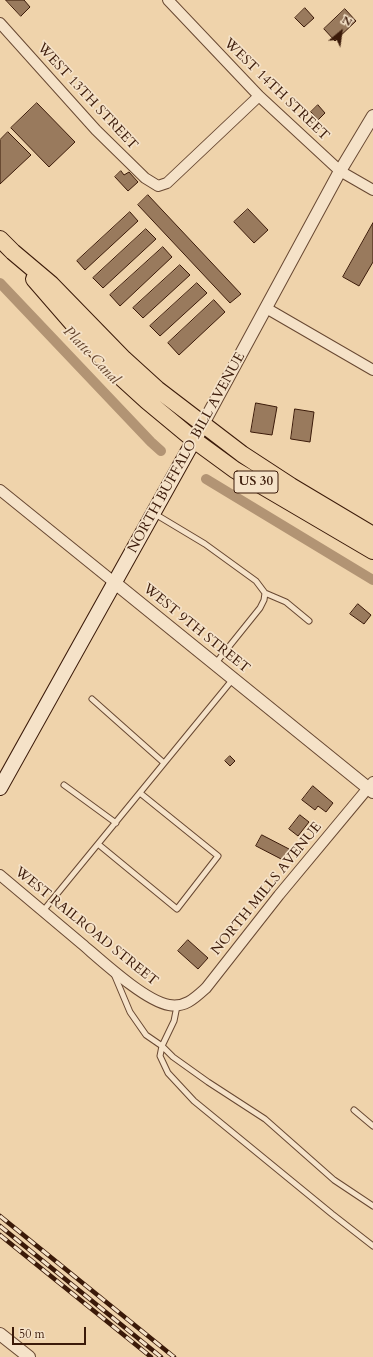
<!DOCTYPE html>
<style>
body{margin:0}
#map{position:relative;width:373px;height:1357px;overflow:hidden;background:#efd3ab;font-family:Cardo,serif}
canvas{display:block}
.north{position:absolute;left:321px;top:12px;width:40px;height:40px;-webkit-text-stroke:3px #f5e2c8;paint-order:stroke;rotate:29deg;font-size:11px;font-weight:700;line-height:16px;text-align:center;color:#3b1a09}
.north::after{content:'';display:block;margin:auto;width:14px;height:18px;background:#3b1a09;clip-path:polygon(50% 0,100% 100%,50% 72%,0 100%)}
.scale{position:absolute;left:12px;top:1327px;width:74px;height:18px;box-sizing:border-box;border:2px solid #3b1a09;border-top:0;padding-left:5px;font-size:12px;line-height:14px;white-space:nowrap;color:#3b1a09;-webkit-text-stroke:3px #f5e2c8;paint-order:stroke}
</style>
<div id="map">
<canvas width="373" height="1357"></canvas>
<div class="north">N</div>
<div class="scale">50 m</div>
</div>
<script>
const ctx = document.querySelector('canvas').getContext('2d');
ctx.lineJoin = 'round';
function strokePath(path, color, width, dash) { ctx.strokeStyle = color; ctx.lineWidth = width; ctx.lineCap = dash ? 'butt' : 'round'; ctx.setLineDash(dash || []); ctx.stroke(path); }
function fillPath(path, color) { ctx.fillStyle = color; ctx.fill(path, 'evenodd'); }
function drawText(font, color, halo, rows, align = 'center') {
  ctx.font = font + ' Cardo,serif'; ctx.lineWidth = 3.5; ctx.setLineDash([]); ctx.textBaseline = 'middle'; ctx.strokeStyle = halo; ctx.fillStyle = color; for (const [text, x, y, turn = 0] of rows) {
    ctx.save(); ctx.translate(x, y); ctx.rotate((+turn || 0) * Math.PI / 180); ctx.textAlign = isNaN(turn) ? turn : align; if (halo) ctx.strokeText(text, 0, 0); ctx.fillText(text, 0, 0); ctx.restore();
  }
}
strokePath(new Path2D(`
 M0,283L151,442L161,451
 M206,479L373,580`), '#b29474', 10);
const building = new Path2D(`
 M6,0H24L30,7L21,16Z
 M305,8L314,18L304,27L295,18Z
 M345,9L356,21L335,41L324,29Z
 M37,103L75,142L49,167L11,128Z
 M318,105L325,113L318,120L311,112Z
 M8,132L31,155L0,184V140Z
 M121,171L124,175L129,172L138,182L128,191L115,177Z
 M148,195L241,294L230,303L138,205Z
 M248,209L268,230L254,243L234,222Z
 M130,212L138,221L85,270L77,261Z
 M373,223V262L359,286L343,277Z
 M146,229L156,239L103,288L93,278Z
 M163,247L172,257L120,306L110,295Z
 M180,265L190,275L143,318L133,308Z
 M197,283L207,293L160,336L150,326Z
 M214,300L225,312L179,355L168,343Z
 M256,403L277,407L272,435L251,432Z
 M295,409L314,412L310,442L291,439Z
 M358,604L371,615L364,624L350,614Z
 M230,756L235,761L230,766L225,761Z
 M313,786L333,803L326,812L318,806L315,810L302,800Z
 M300,815L309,822L298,836L289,829Z
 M262,835L289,849L283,860L256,846Z
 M188,940L208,958L198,969L178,951Z`);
fillPath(building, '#997a5d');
strokePath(building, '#3b1a09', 1);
const service = new Path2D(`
 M155,514L205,544L256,581L265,593L286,602L309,621
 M215,664L260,608L264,600L265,593
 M92,699L164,763
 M64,785L116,823
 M98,844L177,909L218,856L140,793
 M43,911L233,679
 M114,974L130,1012L146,1035L162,1046L173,1057L208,1082L265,1119L334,1180L373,1206
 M177,1006L174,1021L162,1046L160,1056L168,1073L194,1101L332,1214L373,1246
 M354,1110L373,1126`);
const minor = new Path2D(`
 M168,0L259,96L340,171L373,190
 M0,23L96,130L145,178L158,186L167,183L259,96
 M266,308L373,370
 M0,490L115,583
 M0,875C27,898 55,921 82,944C102,961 145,1001 169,1005C185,1008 195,998 206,988L279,895L373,782`);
const tertiary = new Path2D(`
 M203,424L340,171L373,116
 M115,583L373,792
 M0,1334L29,1357`);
const secondary = new Path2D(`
 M0,788L203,424`);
const primary = new Path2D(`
 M0,239L13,252L51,284L124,359L157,389L242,454L291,486L373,535
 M34,279L113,370L147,401L194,440L235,470L373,551`);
strokePath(service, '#684832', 7);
strokePath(minor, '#684832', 12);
strokePath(tertiary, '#684832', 14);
strokePath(secondary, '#3b1a09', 16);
strokePath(primary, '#3b1a09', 18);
strokePath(service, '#f5e2c8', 5);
strokePath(minor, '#f5e2c8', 10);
strokePath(tertiary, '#f5e2c8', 12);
strokePath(secondary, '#f5e2c8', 14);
strokePath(primary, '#efd3ab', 16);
const rail = new Path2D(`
 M0,1216L174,1357
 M0,1226L161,1357
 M0,1235L151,1357`);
strokePath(rail, '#3b1a09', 4.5);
strokePath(rail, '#f5e2c8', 3, [9]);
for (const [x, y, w] of [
 [256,482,44]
]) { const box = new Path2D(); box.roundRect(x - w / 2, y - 11, w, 22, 3); ctx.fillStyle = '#f5e2c8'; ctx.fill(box); strokePath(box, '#3b1a09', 1); }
drawText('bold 13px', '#3b1a09', null, [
 ["US 30",256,482]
]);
drawText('14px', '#3b1a09', '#f5e2c8', [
 ["WEST 14TH STREET",276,90,44],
 ["WEST 13TH STREET",87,97,47],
 ["NORTH BUFFALO BILL AVENUE",187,453,-61],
 ["WEST 9TH STREET",196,629,39],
 ["NORTH MILLS AVENUE",267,889,-51],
 ["WEST RAILROAD STREET",86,927,39]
]);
drawText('italic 15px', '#65452e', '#f5e2c8', [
 ["Platte Canal",91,356,46]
]);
</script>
